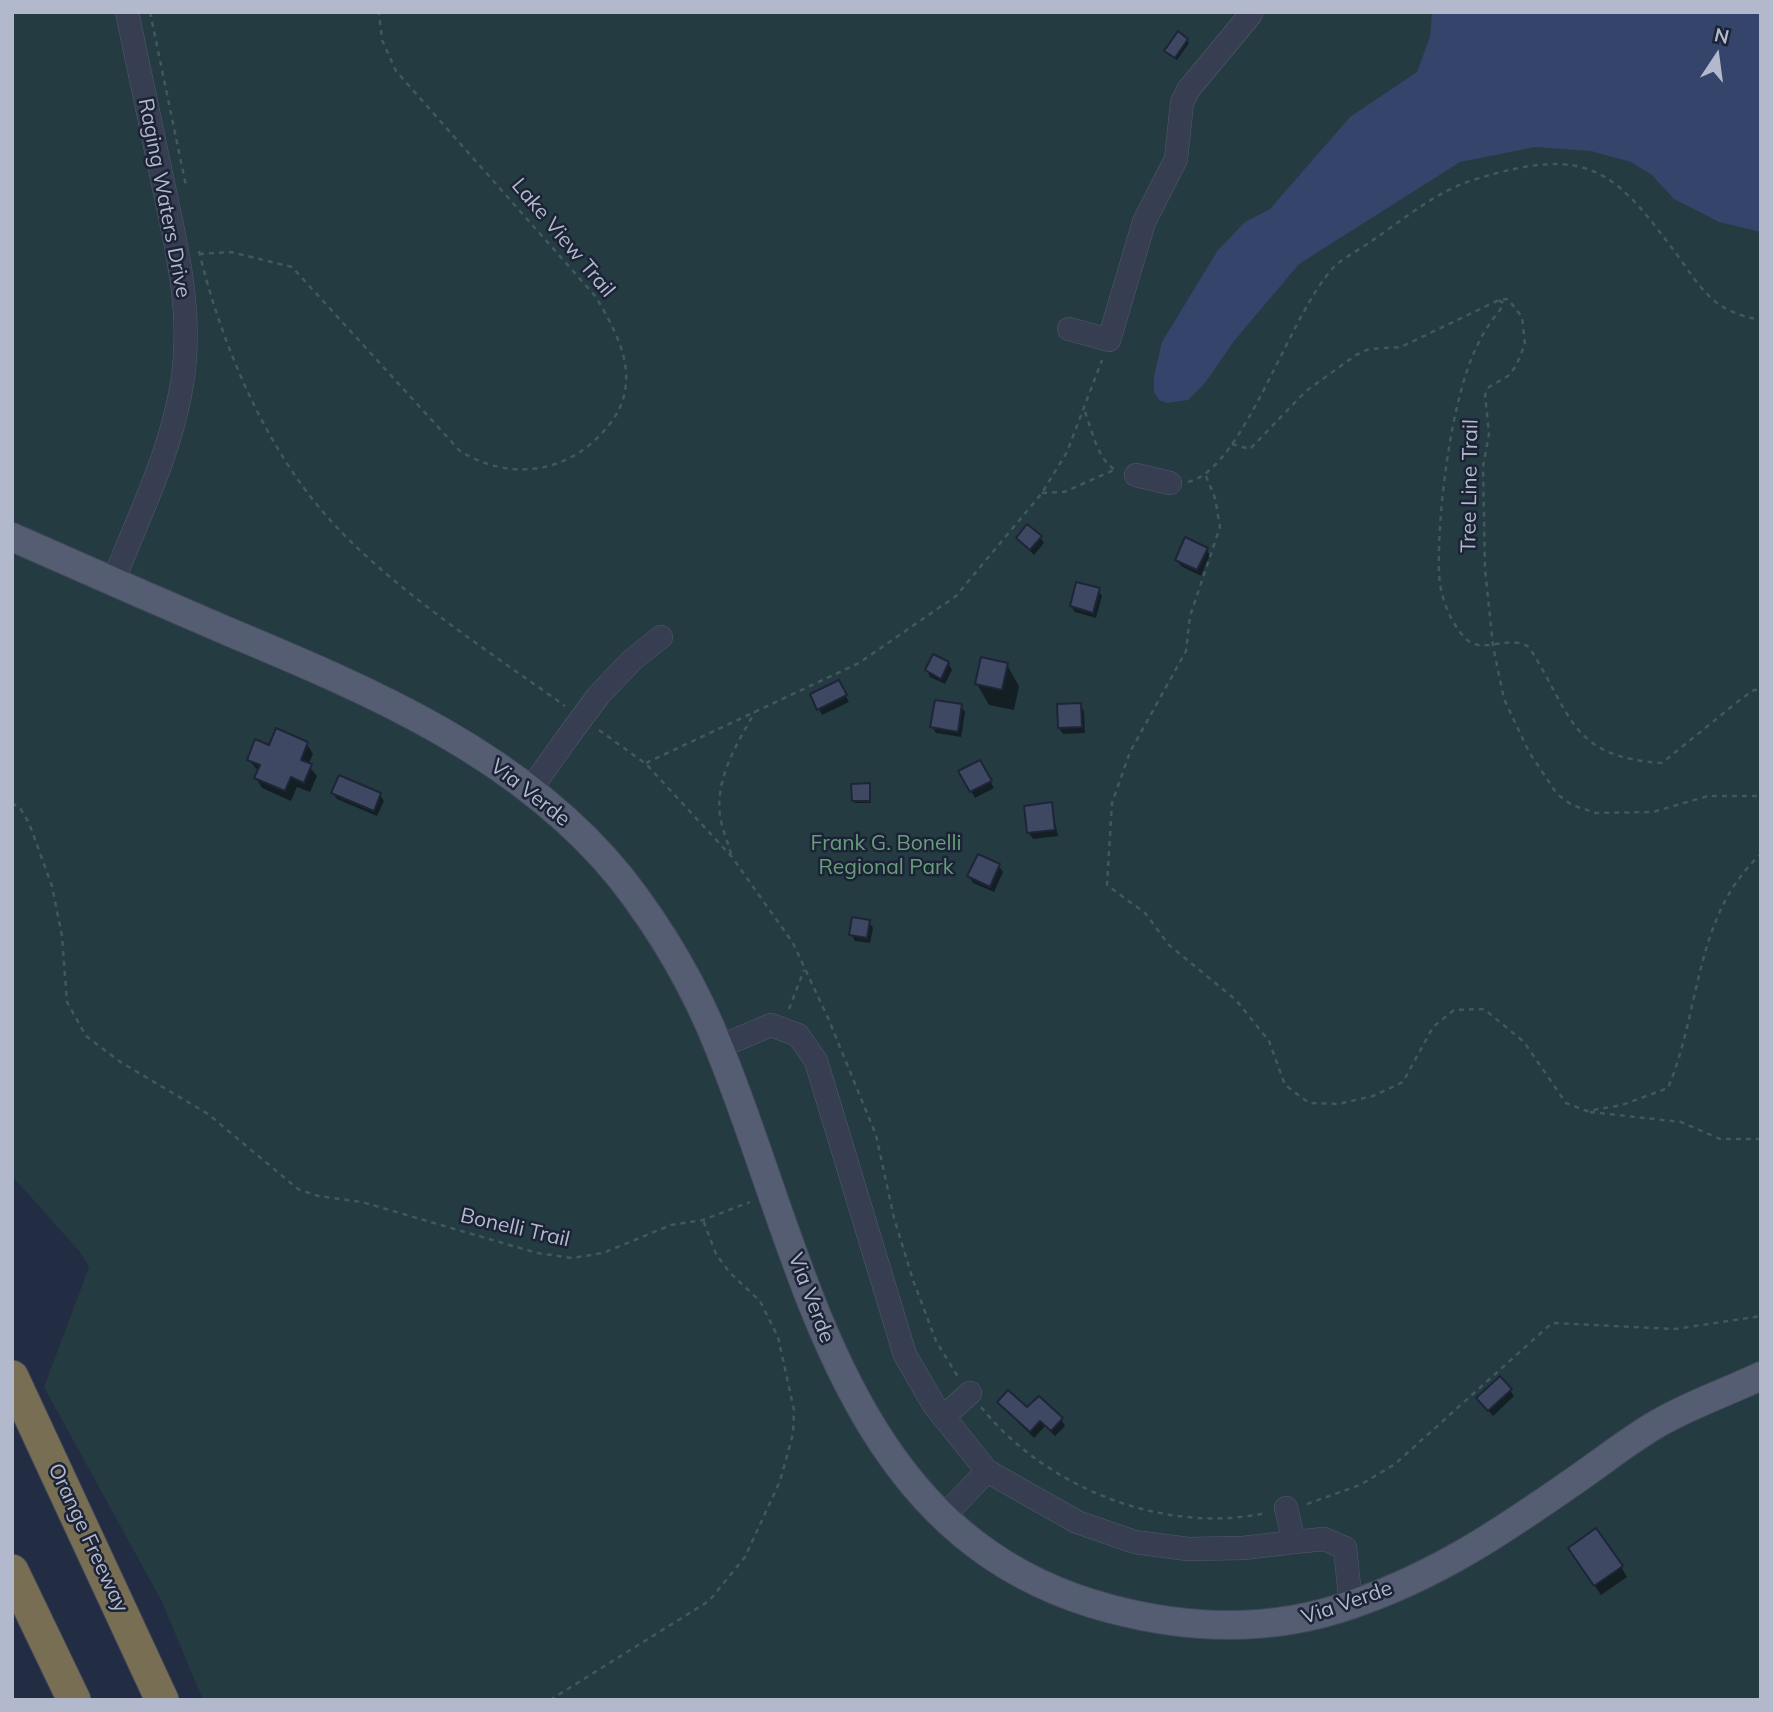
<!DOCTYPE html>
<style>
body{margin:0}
#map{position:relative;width:1773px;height:1712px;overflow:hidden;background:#222c42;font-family:Mulish,sans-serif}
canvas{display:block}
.frame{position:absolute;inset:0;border:14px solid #b3b9cc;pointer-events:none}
.north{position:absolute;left:1682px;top:21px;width:70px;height:70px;-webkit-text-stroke:5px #1c2336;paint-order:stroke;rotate:13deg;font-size:19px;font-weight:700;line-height:28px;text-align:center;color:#b3b9cc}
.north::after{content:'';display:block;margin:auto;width:24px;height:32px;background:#b3b9cc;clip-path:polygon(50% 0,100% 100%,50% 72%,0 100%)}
</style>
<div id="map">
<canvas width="1773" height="1712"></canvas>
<div class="frame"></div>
<div class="north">N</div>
</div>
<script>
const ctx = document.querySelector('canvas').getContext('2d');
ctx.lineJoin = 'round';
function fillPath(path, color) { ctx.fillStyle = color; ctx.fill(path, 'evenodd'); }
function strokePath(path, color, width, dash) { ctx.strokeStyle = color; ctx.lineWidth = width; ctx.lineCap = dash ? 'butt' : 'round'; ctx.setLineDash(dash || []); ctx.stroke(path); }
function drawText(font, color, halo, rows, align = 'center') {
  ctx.font = font + ' Mulish,sans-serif'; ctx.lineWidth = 5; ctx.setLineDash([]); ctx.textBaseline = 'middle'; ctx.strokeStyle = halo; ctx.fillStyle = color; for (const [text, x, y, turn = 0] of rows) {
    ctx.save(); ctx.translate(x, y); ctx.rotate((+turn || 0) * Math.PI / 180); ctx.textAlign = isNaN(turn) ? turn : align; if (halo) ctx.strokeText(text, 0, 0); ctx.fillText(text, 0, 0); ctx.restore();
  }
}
fillPath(new Path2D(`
 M12,12H1761V1700H203L162,1602L44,1387L89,1267L80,1252L12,1176Z`), '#243b42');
fillPath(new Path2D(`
 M1432,12H1761V232L1719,222L1674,199L1652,175L1631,162L1591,151L1535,147L1460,162L1299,264L1234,341L1205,383L1188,400L1167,403L1159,400L1154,392V376L1162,342L1218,250L1245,222L1270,209L1350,117L1417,72L1430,37Z`), '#34446a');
fillPath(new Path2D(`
 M1178,34L1189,43L1177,60L1166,51Z
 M1040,537L1044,543L1034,555L1018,538Z
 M1206,549L1210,555L1201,576L1181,566L1177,560Z
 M1098,590L1102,596L1096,618L1075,612L1071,606Z
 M948,663L952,670L945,684L930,677L927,670Z
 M1007,665L1019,686L1014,710L989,705L977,684Z
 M838,682L849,702L822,715L812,695Z
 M1080,705L1084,711L1085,733L1063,734L1059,728Z
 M961,706L965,712L961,737L936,733L932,726Z
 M307,744L313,754L308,765L317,776L310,792L297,787L291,801L262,788L256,778L259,772L249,760L270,747Z
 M980,762L994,788L975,798L961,772Z
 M869,785L871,803H855L854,801Z
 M333,793L380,795L384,801L377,816L337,799Z
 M1051,804L1058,836L1033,839L1029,833Z
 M999,866L1003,872L994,892L973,883L969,876Z
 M869,922L873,928L870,943L855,941L851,934Z
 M1510,1390L1514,1396L1493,1416L1479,1399Z
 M999,1403L1061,1419L1065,1426L1055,1436L1045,1426L1034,1438Z
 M1576,1558L1621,1567L1627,1577L1601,1595Z`), '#0007');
const building = new Path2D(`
 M1178,31L1188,39L1175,58L1164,51Z
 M1027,524L1042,536L1030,550L1016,538Z
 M1185,537L1208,548L1197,570L1175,560Z
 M1076,582L1100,588L1093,613L1070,606Z
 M933,654L949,662L941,679L925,670Z
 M981,657L1008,663L1002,690L975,684Z
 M839,680L847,695L817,710L810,694Z
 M935,700L962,704L958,732L930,727Z
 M1081,703L1082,727L1058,728L1057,704Z
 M276,728L308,742L301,760L312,764L304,783L291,777L285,791L254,778L260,765L247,760L255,739L269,745Z
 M980,760L992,781L970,792L958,771Z
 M339,775L381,793L374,811L331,793Z
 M870,783V801H852L851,784Z
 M1052,802L1055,830L1027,833L1024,806Z
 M978,854L1000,864L990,887L967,876Z
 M852,917L870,920L867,938L849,935Z
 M1500,1376L1512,1389L1488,1411L1476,1398Z
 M1008,1390L1027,1407L1039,1396L1063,1418L1051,1431L1040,1421L1030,1432L997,1402Z
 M1596,1528L1623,1566L1594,1586L1568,1548Z`);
fillPath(building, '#3e4862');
strokePath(building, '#1e2538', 2);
const minor = new Path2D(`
 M1069,329L1109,340L1144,222L1176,159L1182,103L1188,90L1251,14
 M1136,475L1170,483
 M113,582C139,515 173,449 183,377C192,311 177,248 163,183C151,126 139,69 127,12
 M598,696L631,661L661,637
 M530,790L567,738
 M719,1047L771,1025L798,1035L816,1061L905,1355L934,1405L987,1471L1077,1522L1135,1542L1188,1549L1243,1548L1294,1542L1286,1508
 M943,1417L970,1393
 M943,1517L987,1471
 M1294,1542L1324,1539L1345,1548L1351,1605`);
const major = new Path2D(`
 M12,537C84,569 155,600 227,631C370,691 521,754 621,878C661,929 696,989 720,1050C808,1267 845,1540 1111,1609C1191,1630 1274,1632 1353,1604C1438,1575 1504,1530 1577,1479C1606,1459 1634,1436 1664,1420C1695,1403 1729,1391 1761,1376`);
const highway = new Path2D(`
 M12,1377L162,1700
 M12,1571L74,1700`);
strokePath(minor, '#52596c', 24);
strokePath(major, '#40475a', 30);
strokePath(highway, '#3f4659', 35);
strokePath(new Path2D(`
 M150,12L186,186
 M199,251C220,340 263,443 324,513C386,585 487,650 565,706
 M199,254L231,252L292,267L460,451C507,480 563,475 601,434C615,420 625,403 626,382C628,352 611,323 596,297L396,71L382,40L379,12
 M1499,300L1503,303L1500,310C1491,321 1483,333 1477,346C1451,398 1437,515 1439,573C1440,596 1449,620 1464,637C1482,657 1506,633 1529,647C1572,714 1569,757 1662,763L1741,699L1754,690H1761
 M1085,412C1092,430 1098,463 1118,471
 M1232,444L1250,449L1306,391L1356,355L1369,349L1401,347L1499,300L1508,299L1522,317L1525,344L1516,366L1508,376L1489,387L1485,395L1489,434L1483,467L1485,569L1493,646L1504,699L1529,752L1557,794L1572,805L1596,813L1653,812L1708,796H1761
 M1206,476L1215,498L1220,527L1190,616L1186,651L1130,752L1112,803L1107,885L1145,913L1169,945L1236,1000L1269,1041L1285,1085L1309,1103L1338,1104L1373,1096L1403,1082L1433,1027L1454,1010L1484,1009L1524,1042L1566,1103L1587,1111L1622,1105L1668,1088C1701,1010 1694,915 1761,854
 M1188,482C1244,469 1289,314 1334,267C1344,257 1361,249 1373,240C1404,219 1437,191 1473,180C1591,143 1615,170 1683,263C1707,297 1718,312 1761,320
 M1042,493L1064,492L1114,470
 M599,730L646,764L732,857L793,943L828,1018L876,1135L894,1218L913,1280L936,1341L958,1377
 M646,763L859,663L956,596L1042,493L1067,452L1102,360
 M12,803L20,808L29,823L52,886L62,936L67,1002L86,1036L122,1063L208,1114L298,1189L318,1196L362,1202L537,1253L572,1258L603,1253L671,1225L703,1220L750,1202
 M731,854C728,842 722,829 720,816C715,779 737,743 755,712
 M789,1009L804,970
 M1590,1112L1681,1122L1720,1139H1761
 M981,1407C1046,1488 1164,1535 1266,1513
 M1307,1504L1360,1485L1395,1464L1552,1323L1675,1329L1761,1316
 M550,1700L709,1601L745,1557L780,1481L793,1434L794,1410L778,1337L760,1301L730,1273L716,1254L703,1220`), '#42585f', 2.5, [5, 5]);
strokePath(minor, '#373e51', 23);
strokePath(major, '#545d71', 28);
strokePath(highway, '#786e53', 33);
const minorBridge = new Path2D(`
 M567,738L598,696`);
strokePath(minorBridge, '#52596c', 24, []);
strokePath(minorBridge, '#373e51', 23);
drawText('21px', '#b3b9cc', '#1c2336', [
 ["Raging Waters Drive",164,198,79],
 ["Lake View Trail",563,238,50],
 ["Tree Line Trail",1470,486,-89],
 ["Via Verde",530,793,38],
 ["Bonelli Trail",515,1228,13],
 ["Via Verde",811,1298,69],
 ["Orange Freeway",88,1538,65],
 ["Via Verde",1347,1603,-19]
]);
drawText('21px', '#689f7b', '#1c2336', [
 ["Frank G. Bonelli",886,844],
 ["Regional Park",886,868]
]);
</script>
